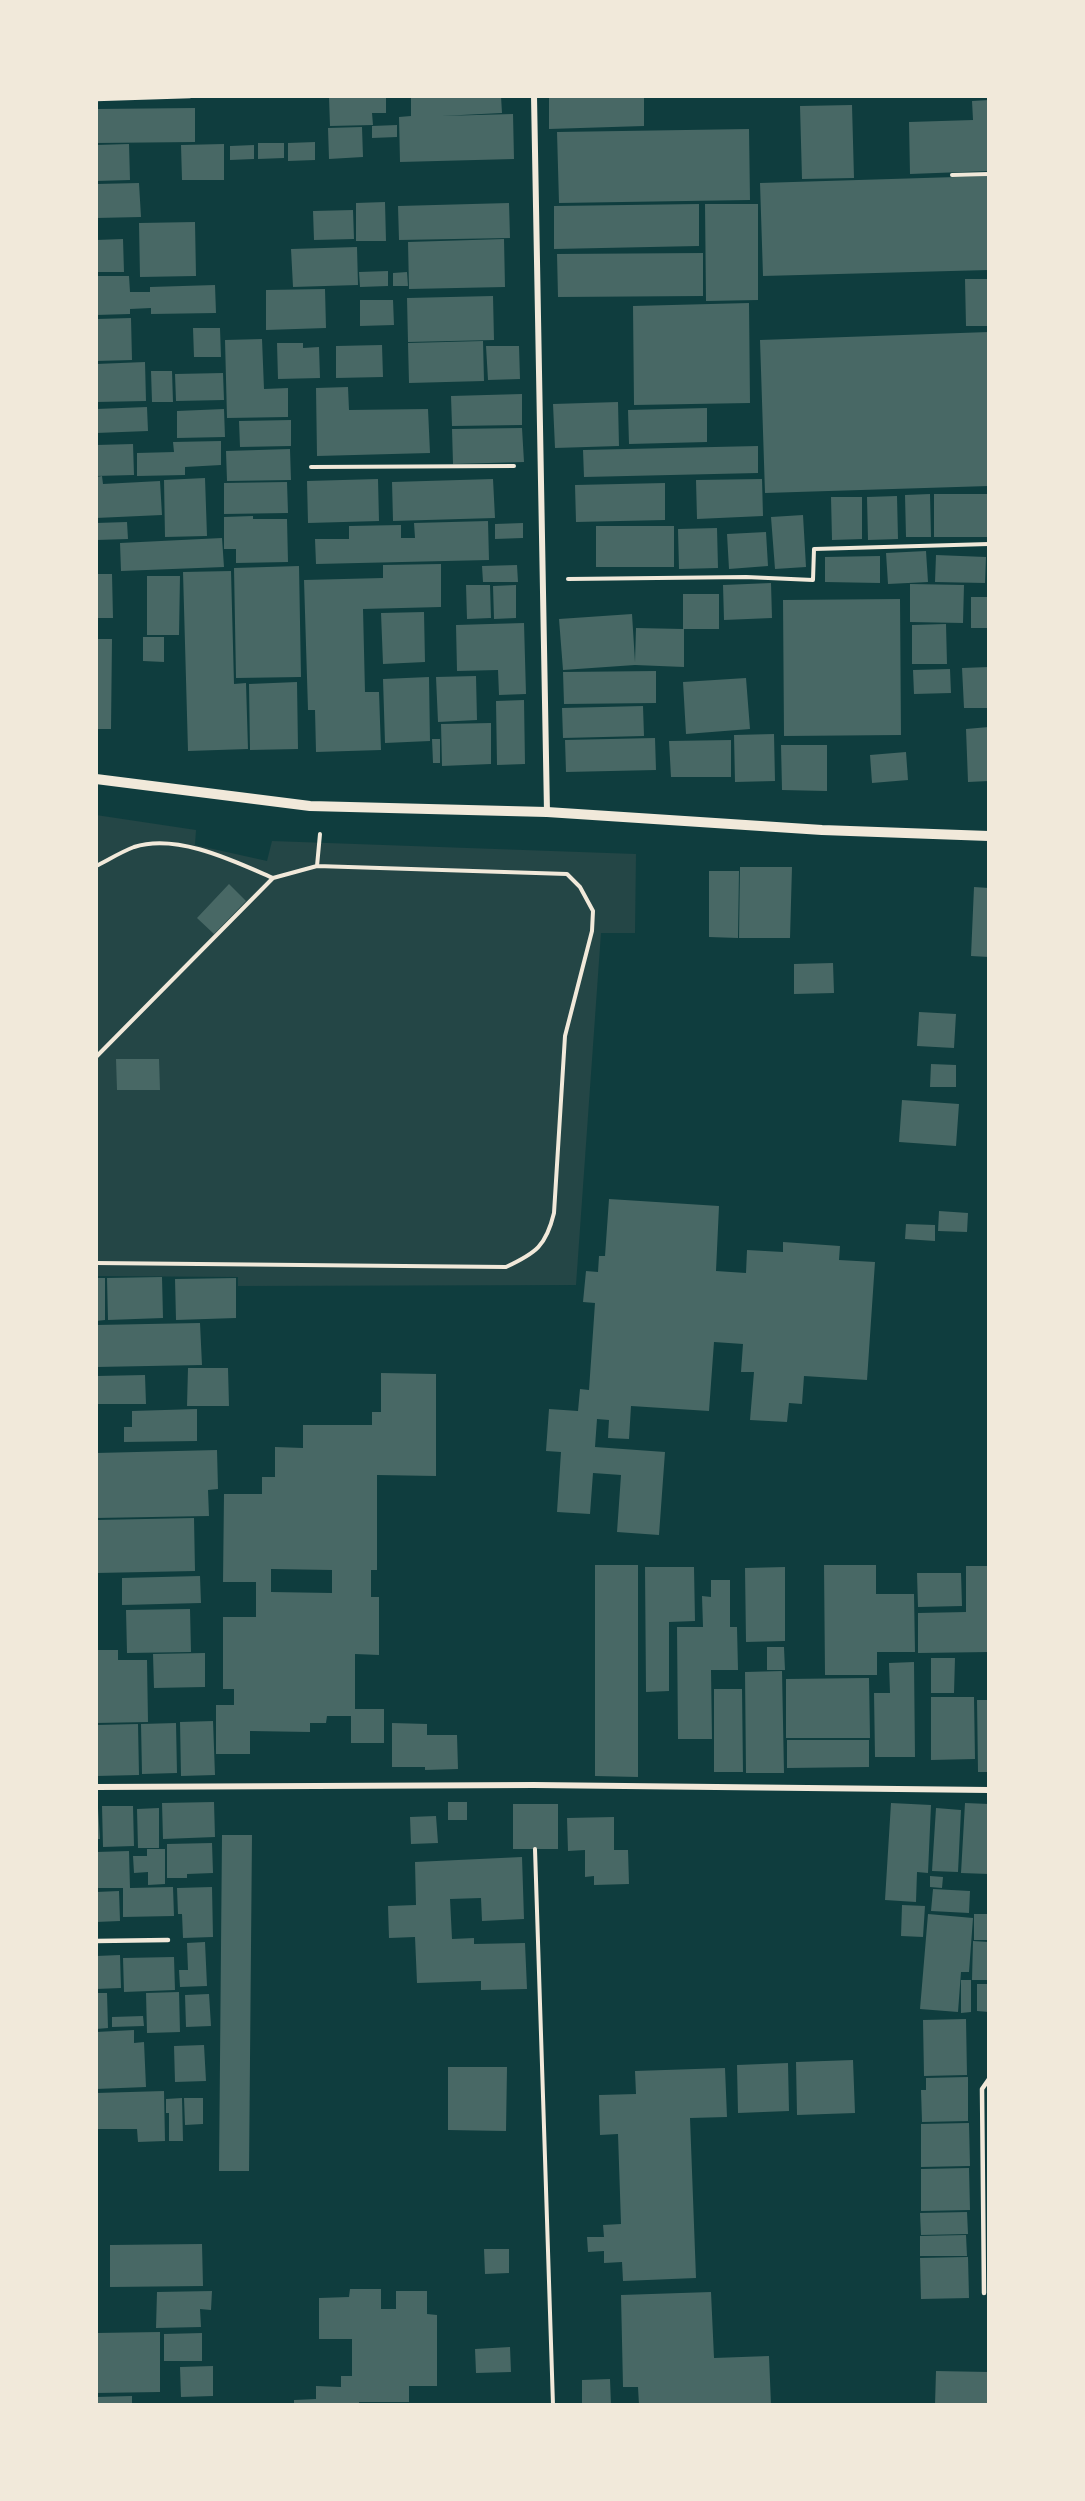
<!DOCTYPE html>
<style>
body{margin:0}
#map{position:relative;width:1085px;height:2501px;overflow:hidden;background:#0f3d3e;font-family:"Roboto Condensed",sans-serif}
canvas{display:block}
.frame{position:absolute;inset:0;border:98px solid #f1e9da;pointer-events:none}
</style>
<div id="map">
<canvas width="1085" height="2501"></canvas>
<div class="frame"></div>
</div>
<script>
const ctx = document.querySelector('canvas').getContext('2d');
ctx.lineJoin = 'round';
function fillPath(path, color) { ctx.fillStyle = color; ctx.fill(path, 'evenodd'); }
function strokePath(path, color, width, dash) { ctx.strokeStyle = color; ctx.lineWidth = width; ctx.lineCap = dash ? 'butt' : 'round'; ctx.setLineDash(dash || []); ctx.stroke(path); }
fillPath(new Path2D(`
 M96,815L196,830L195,845L267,861L272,841L636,854L635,933H601L576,1285L238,1286V1277L96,1276Z`), '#244646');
fillPath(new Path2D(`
 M386,96V113H372L373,125L330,126L329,97Z
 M411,96H501L502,113L441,116L513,114L514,159L400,162L399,117L411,116Z
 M549,96H644V126L549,129Z
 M989,100V171L910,174L909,122L973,120L972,101Z
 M852,105L854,178L802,179L800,106Z
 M195,108V142L96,143V109Z
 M397,125V137L372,138V126Z
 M362,127L363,157L329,159L328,128Z
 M749,129L750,200L559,203L557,132Z
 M315,142V160L288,161V143Z
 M258,143H284V158L258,159Z
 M129,144L130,180L96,181V145Z
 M224,144V180H182L181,145Z
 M254,145V159L230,160V146Z
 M989,176V270L763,276L760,183Z
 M139,183L141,217L96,218V184Z
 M385,202L386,241H356V203Z
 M509,203L510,238L399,240L398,206Z
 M699,204V246L554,249V206Z
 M705,204H758V300L706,301Z
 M353,210L354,239L314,240L313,211Z
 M195,222L196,276L140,277L139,223Z
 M123,239L124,272H96V240Z
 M504,239L505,287L409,289L408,242Z
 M357,247L358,285L293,287L291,249Z
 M703,253V296L558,297L557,254Z
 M388,271V286L360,287L359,272Z
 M407,272L408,286H393V273Z
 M96,276H129L130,292H150V287L215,285L216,313L151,314V308L130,309V314L96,315Z
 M965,279H989V326H966Z
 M325,289L326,328L266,330V290Z
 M493,296L494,340L408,342L407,298Z
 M360,300H393L394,325L360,326Z
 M749,303L750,403L634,405L633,306Z
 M131,318L132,360L96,361V319Z
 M193,328H220L221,357H194Z
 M989,332V486L765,493L760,340Z
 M262,339L264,389L288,388V417L227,418L225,340Z
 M483,341L484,381L409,383L408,343Z
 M277,343H303V348L319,347L320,378L278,379Z
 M382,345L383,377L336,378V346Z
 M486,346H519L520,379L488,380Z
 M145,362L146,401L96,402V364Z
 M151,371H172L173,402H152Z
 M223,373L224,400L176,401L175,374Z
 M348,387L349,410L428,409L430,453L317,456L316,388Z
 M522,394V425L452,426L451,396Z
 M618,402L619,446L555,448L553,404Z
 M147,407L148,431L96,433V409Z
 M707,408V442L629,444L628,410Z
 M224,409L225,437L177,438V411Z
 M291,420V446L240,447L239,421Z
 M522,428L524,462L453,464L452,429Z
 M221,441V465L185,467V475L137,476V453L174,452L173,442Z
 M133,444L134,475L96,476V445Z
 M758,446V473L584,477L583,450Z
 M290,449L291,480L227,481L226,451Z
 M102,476L103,484L160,481L162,515L96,518V477Z
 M205,478L207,536L165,537L164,480Z
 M378,479L379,521L308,523L307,481Z
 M493,479L495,518L393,521L392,482Z
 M762,479L763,516L697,519L696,480Z
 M287,482L288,513L224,514V483Z
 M665,483V520L576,522L575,485Z
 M930,494L931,537H906L905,495Z
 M934,494H989V537H934Z
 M897,496L898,539L868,540L867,497Z
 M831,497H862V539L832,540Z
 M803,515L806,567L775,569L771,517Z
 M253,516V519H287L288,562L236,563V549H224V517Z
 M488,521L489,560L316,564L315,539H349V526L401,525V538H415L414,523Z
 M127,522L128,539L96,540V523Z
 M523,523V538L495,539V524Z
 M596,526H674V567H596Z
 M717,528L718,568L679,569L678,529Z
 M766,532L768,566L729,569L727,534Z
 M222,538L224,567L121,571L120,543Z
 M926,551L928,582L888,584L886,553Z
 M936,555L986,557L985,583L935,582Z
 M880,556V583L825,582V557Z
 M441,564V607L363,609L365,692H379L381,750L316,752L315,710H308L304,580L383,578V565Z
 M517,565L518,582H483L482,566Z
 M299,566L301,677L236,678L234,568Z
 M231,571L234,684L246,683L248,749L188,751L183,572Z
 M96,574H112L113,618H96Z
 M147,576H180L179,635H147Z
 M771,583L772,618L724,620L723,585Z
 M910,584L964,585L963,623L910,622Z
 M466,585H490L491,618L467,619Z
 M516,585V618L494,619L493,586Z
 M683,594H719V629H684V667L635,665L563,670L559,619L632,614L635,662L636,628L683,629Z
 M971,597H989V628H971Z
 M900,599L901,735L784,736L783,600Z
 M424,612L425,662L383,664L381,613Z
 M524,623L526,694L499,695L498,670L457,671L456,625Z
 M946,624L947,664H912V625Z
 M143,637H164V662L143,661Z
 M96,639H112L111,729H96Z
 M989,667V708H964L962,668Z
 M950,669L951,693L914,694L913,670Z
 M656,671V703L564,704L563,672Z
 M476,676L477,720L438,722L436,677Z
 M429,677L430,741L385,743L383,679Z
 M746,678L750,729L686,734L683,682Z
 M297,682L298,749L250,750L249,684Z
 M524,700L525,764L497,765L496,701Z
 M643,706L644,736L563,738L562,708Z
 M491,723V764L442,766L441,724Z
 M989,727V781L968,782L966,729Z
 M774,734L775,781L735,782L734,735Z
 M655,738L656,770L566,772L565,740Z
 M432,739H440V763H433Z
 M731,740V777H671L669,741Z
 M781,745H827V791L782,790Z
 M906,752L908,780L872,783L870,755Z
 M740,867H792L790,938H739Z
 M709,871H739L738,938L709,937Z
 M229,884L246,901L214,934L197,918Z
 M974,887L989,888V957L971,956Z
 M833,963L834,993L794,994V964Z
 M919,1012L956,1014L954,1048L917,1046Z
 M116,1059H159L160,1090H117Z
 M931,1064L956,1065V1087H930Z
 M902,1100L959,1104L956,1146L899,1142Z
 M609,1199L719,1206L716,1271L746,1273L747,1250L783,1252V1242L840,1246L839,1260L875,1262L867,1380L804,1376L802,1404L789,1403L787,1422L750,1420L754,1372H741L743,1344L714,1342L709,1411L631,1406L629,1439L608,1438L609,1420L597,1419L595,1447L665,1452L659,1535L617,1532L621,1475L593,1473L590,1514L557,1512L561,1452L546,1451L549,1409L578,1411L580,1389L589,1390L595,1303L583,1302L586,1271L598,1272L599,1256H605Z
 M939,1211L968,1213L967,1232L938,1231Z
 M906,1224L935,1225V1241L905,1239Z
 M162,1277L163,1318L108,1320L107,1278Z
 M96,1278H105V1320L96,1321Z
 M236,1278V1318L176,1320L175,1279Z
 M200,1323L202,1365L96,1367V1325Z
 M188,1368H228L229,1406H187Z
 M381,1373L436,1374V1476L377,1475V1570H371V1597H379V1655L355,1654V1709H384V1743H351V1716H327L326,1723H310V1732L250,1731V1754H216V1705H234V1689H223V1617H256V1582H223L224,1494H262V1477H275V1447L303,1448V1425H372V1412H381ZM271,1569L332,1570V1593L271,1592Z
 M145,1375L146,1404H96V1376Z
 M197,1409V1441L124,1442V1427H132V1411Z
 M217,1450L218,1489L208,1490L209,1516L96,1518V1453Z
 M194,1518L195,1571L96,1573V1520Z
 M595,1565H638V1777L595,1776Z
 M824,1565H876V1594H914L915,1652H877V1675H825Z
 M966,1566H989V1652L918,1653V1613L966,1612Z
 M645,1567H694L695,1621L669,1622V1691L646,1692Z
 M785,1567V1641L746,1642L745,1568Z
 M917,1573H961L962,1606L918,1607Z
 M200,1576L201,1603L122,1605V1578Z
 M711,1580H730V1627H737L738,1670H711L712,1739H678L677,1627H703L702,1596L711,1597Z
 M190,1609L191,1652L127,1653L126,1610Z
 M767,1647H784L785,1670H767Z
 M96,1650H118V1660H147L148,1722L96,1723Z
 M205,1653V1687L154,1688L153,1654Z
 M931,1658H955L954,1693H931Z
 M914,1662L915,1757H875L874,1693H890L889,1663Z
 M782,1671L784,1773H746L745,1672Z
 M869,1678L870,1738H786V1679Z
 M714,1689H742L743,1772H714Z
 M931,1697H974L975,1759L931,1760Z
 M977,1700H989V1772H978Z
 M213,1721L215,1775L181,1776L180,1722Z
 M176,1723L177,1773L142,1774L141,1724Z
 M392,1723L427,1724V1735H457L458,1769L425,1770V1767H392Z
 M138,1724L139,1775L96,1776V1725Z
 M787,1740H869V1767L787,1768Z
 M214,1802L215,1837L163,1839L162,1803Z
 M448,1802H467V1820H448Z
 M891,1803L931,1805L928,1873L917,1872L916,1902L885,1900Z
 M965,1803L989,1804V1874L961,1873Z
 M513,1804H558V1849H513Z
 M102,1806H133L134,1846L103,1847Z
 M96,1808H98L100,1839H96Z
 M159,1808V1848H138L137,1809Z
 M936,1808L961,1810L958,1872L932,1871Z
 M436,1816L438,1843L411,1844L410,1817Z
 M614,1817V1850H628L629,1884L594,1885V1876L585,1877V1850L568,1851L567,1818Z
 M222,1835H252L249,2171H219Z
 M212,1843L213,1873L187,1874V1878H167V1844Z
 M147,1849H165V1884L148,1885V1872L134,1873L133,1856H147Z
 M129,1851L130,1888L173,1887L174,1916L123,1917V1888H96V1852Z
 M522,1857L524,1919L482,1921L481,1898L450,1899L452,1939L474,1938V1944L525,1943L527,1989L481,1990V1981L417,1983L415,1937L389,1938L388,1906L416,1905L415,1862Z
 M930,1876L943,1877L942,1888L930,1887Z
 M212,1887L213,1937L183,1938L182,1914H178L177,1888Z
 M933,1889L970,1891L969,1913L931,1911Z
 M119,1891L120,1921L96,1922V1892Z
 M902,1905L925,1906L923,1937L901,1936Z
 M928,1914L973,1918L969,1972H961L958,2012L920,2009Z
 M974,1914H989V1940H974Z
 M973,1941L989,1942V1980H972Z
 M205,1942L207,1986L180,1987L179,1970H188L187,1943Z
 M120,1955L121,1988L96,1989V1956Z
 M174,1957L175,1990L124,1992L123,1958Z
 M961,1980H971V2012L961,2013Z
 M977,1984H989V2012L977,2011Z
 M179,1992L180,2032L147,2033L146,1993Z
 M96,1993H107L108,2028L96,2029Z
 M209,1994L211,2026L186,2027L185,1995Z
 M143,2016L144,2026L112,2027V2017Z
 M966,2019L967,2075L924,2076L923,2020Z
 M134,2030V2043L144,2042L146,2087L96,2089V2032Z
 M204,2045L206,2081L175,2082L174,2046Z
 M853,2060L855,2113L797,2115L796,2062Z
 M788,2063L789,2111L738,2113L737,2065Z
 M448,2067H507L506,2131L448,2130Z
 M725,2068L727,2117L690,2118L696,2278L623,2281L622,2262L604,2263V2251L588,2252L587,2237H604L603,2225L621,2224L618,2134L600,2135L599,2095L636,2094L635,2071Z
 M968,2077V2121L922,2122L921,2090H926V2078Z
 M164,2091L165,2141L138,2142L137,2129H96V2093Z
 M182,2098L183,2141H169V2113H166V2099Z
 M184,2098H203V2124L185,2125Z
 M969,2123L970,2166L921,2167V2124Z
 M969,2168L970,2210L921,2211V2169Z
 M967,2212L968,2234L921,2235L920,2213Z
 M966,2235L967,2256H920V2236Z
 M202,2244L203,2286L110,2287V2245Z
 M484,2249H509V2273L485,2274Z
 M968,2257L969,2298L921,2299L920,2258Z
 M350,2289H381V2309H396V2291H427V2314L437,2315V2386H409V2402H359V2405H294V2400L316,2399V2386L341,2387V2376H352V2339H319V2298L349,2297Z
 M212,2291L211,2310L200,2309L201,2327L156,2328L157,2292Z
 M711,2292L714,2358L769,2356L771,2405H639L638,2387H623L621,2295Z
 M160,2332V2392L96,2393V2333Z
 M202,2333V2361H164V2334Z
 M510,2347L511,2372L476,2373L475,2349Z
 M213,2366V2396L181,2397L180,2367Z
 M936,2371L989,2372V2405H935Z
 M610,2379L611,2405H582V2380Z
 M132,2396V2405H96V2397Z`), '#486865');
strokePath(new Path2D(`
 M952,175L989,174
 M311,467L514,466
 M568,579L746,577L813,580L814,549L989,544
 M96,866C108,860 121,852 134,847C177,833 234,861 273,878L317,866L567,874L580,887L593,911L592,931L565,1036L554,1213C546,1246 536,1253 506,1267L96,1263
 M317,866L320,834
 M96,1057L273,878
 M535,1849L553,2405`), '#f1e9da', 4);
strokePath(new Path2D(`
 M96,99L190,96
 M96,1941L168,1940
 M984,2293L982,2089L989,2079`), '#f1e9da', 4.5);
strokePath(new Path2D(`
 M534,96L547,812
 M96,1787L534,1785L989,1790`), '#f1e9da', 6);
strokePath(new Path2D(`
 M96,779L310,806L547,812L822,830L989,836`), '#f1e9da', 10);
</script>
